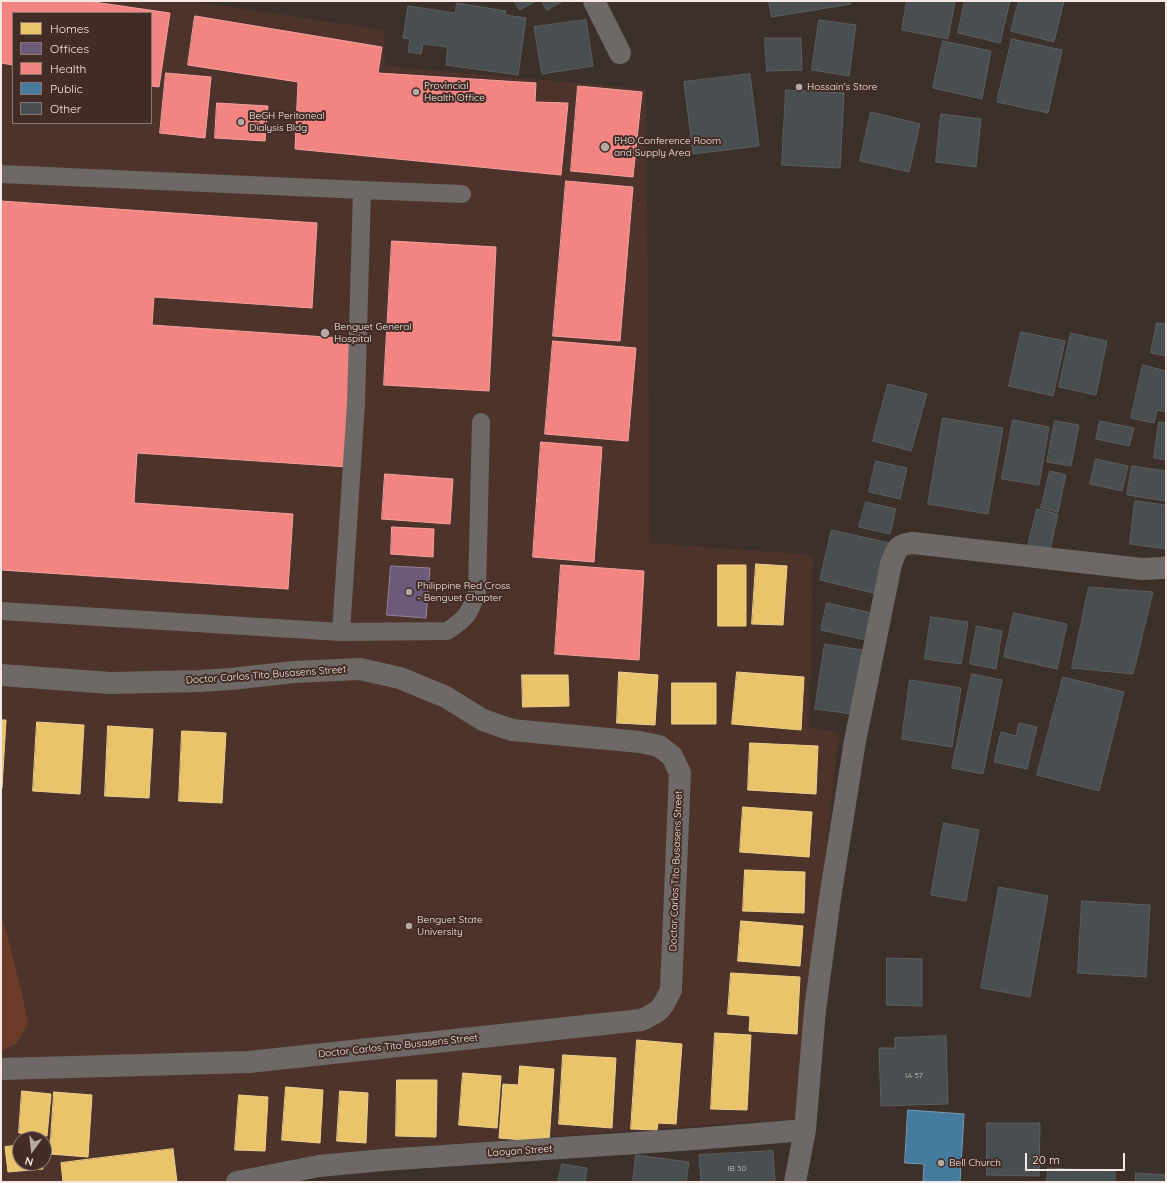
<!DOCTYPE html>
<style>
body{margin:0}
#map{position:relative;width:1167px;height:1183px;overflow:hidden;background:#3c302b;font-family:Quicksand,sans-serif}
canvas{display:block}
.frame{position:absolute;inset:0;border:2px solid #f7e8e3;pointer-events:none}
.legend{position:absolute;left:12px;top:12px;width:140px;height:112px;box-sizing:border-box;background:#422c25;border:1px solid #8a7771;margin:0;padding:5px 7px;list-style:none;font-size:12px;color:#f7e8e3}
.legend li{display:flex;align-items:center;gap:8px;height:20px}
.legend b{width:20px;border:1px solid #8a7771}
.north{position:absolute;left:12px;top:1131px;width:40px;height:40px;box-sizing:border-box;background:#422c25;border:1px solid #8a7771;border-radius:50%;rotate:195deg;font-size:11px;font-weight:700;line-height:16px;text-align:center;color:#f7e8e3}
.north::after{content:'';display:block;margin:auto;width:14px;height:18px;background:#b6a8a3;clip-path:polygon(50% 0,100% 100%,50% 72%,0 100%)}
.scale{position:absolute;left:1025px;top:1153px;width:100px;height:18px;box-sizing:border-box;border:2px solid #f7e8e3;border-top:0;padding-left:5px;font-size:12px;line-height:14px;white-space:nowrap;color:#f7e8e3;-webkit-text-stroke:3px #422c25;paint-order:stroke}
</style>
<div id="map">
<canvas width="1167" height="1183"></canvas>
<div class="frame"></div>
<ul class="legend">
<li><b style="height:11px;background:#e9c46a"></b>Homes</li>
<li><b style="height:11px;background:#6d597a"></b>Offices</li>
<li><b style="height:11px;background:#f28482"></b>Health</li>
<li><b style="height:11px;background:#457b9d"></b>Public</li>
<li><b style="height:11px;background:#494f50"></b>Other</li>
</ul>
<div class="north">N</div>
<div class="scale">20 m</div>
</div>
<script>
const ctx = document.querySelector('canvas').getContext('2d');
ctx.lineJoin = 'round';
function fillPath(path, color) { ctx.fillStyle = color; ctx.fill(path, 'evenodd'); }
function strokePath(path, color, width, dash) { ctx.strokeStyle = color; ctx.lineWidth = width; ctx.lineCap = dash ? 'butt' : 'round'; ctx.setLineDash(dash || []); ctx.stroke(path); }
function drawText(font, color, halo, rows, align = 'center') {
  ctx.font = font + ' Quicksand,sans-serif'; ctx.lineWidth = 4; ctx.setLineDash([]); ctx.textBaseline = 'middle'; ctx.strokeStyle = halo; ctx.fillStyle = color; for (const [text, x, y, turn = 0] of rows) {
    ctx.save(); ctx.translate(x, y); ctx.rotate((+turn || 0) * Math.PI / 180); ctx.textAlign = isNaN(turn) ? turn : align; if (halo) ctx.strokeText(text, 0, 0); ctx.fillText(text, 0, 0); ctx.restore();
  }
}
fillPath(new Path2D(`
 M1,1H191L384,30L385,66L646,89L650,543L813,555L809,728L839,732L796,1119L366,1150L228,1182H1ZM13,13H151V123H13ZM20,1139H44V1163H20Z`), '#4e332a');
fillPath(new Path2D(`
 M1,918L4,923L22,993L28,1024L17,1043L1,1051Z`), '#6b3b2a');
const homes = new Path2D(`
 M756,564L787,566L783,625L752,624Z
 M718,565H746V626H718Z
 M619,672L658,675L655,725L617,723Z
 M737,672L804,677L801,730L732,724Z
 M522,675H568L569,706L523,707Z
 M672,683H716V724H672Z
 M1,720H6L2,788H1Z
 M37,722L84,725L80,794L33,791Z
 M108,726L153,729L149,798L105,796Z
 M182,731L226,733L222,803L179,801Z
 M750,743L818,746L816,794L748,790Z
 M743,807L812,812L809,857L740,852Z
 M745,870L805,872L804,913L743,911Z
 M741,921L803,926L800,966L738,961Z
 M731,973L800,977L797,1034L749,1031L750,1016L728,1014Z
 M715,1033L751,1035L747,1110L711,1109Z
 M637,1040L682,1044L676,1124L658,1123L657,1130L631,1129Z
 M563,1055L616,1058L612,1128L559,1124Z
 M520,1066L554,1069L549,1142L499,1138L503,1084L518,1085Z
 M463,1073L501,1076L497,1128L459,1125Z
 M397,1080H437L436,1137L396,1136Z
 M286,1087L323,1090L320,1143L282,1140Z
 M22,1091L51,1094L47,1136L19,1133Z
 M340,1091L368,1093L366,1143L337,1141Z
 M54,1092L92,1095L88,1157L50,1154Z
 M239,1095L268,1097L265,1151L235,1150Z
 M20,1145V1163H42L43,1169L8,1172L5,1147Z
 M173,1149L177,1182H63L61,1163Z`);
fillPath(homes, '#e9c46a');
strokePath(homes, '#edcf8e', 1);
const offices = new Path2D(`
 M391,566L430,568L426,618L387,615Z`);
fillPath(offices, '#6d597a');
strokePath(offices, '#96849a', 1);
const health = new Path2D(`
 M1,1H87L170,13L159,87L151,86V13H13V65L1,63Z
 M195,16L382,47L378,73L536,83L535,102L568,103L561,175L295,149L298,82L188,65Z
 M166,73L211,77L205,138L160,133Z
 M578,86L642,92L633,177L571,171Z
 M217,103L268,106L265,141L215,138Z
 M566,181L633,187L620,341L553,336Z
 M1,201L317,223L312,308L154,297L152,325L355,339L348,467L137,453L134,503L293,514L288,589L1,570Z
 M392,241L496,247L489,391L384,385Z
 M553,341L636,348L628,441L545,434Z
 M541,442L602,447L594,562L533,557Z
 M385,474L453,479L450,524L382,519Z
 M392,527L434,529L433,557L391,554Z
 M561,565L644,571L639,660L555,654Z`);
fillPath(health, '#f28482');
strokePath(health, '#f4a29f', 1);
const public = new Path2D(`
 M908,1110L964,1114L960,1182H923L924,1164L905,1163Z`);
fillPath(public, '#457b9d');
strokePath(public, '#7a9cb2', 1);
const building = new Path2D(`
 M514,1H536L520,10Z
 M542,1H563L547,10Z
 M769,1H850L851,4L772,17Z
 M907,1H955L948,39L902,30Z
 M965,1H1010L1000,43L958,33Z
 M1019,1H1064L1054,42L1011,31Z
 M457,3L506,11L505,15L526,18L518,75L446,65L448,47L423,44L421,54L408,52L410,39L403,38L408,6L455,13Z
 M586,20L593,66L542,74L534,27Z
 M819,20L856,25L849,76L812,70Z
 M765,38H801L802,70L767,71Z
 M1012,39L1062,50L1048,113L997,102Z
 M943,41L991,51L982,99L933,88Z
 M750,74L759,146L693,154L684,82Z
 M786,90L844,93L840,168L782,165Z
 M871,112L920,124L909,172L860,161Z
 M941,114L981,119L976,167L936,162Z
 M1157,323L1166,324V356L1151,353Z
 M1021,332L1065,341L1053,396L1009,386Z
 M1071,333L1107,341L1096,395L1059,387Z
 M1143,365L1166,371V412L1157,410L1154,423L1131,418Z
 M888,384L927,394L911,451L873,441Z
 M943,418L1003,428L988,514L928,504Z
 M1013,420L1049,427L1039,485L1002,479Z
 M1055,421L1079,425L1071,466L1047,462Z
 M1100,421L1134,428L1129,446L1096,439Z
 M1159,422L1166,423V460L1154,458Z
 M1096,459L1128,466L1122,491L1090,484Z
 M876,461L907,468L900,499L869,492Z
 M1132,466L1166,471V501L1127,495Z
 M1050,471L1066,475L1058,512L1041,508Z
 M1135,501L1166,505V549L1130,544Z
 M866,502L896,509L890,534L859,527Z
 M1037,509L1058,514L1049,554L1027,550Z
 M832,530L889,543L877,594L820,580Z
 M1089,587L1153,592L1133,674L1072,668Z
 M827,603L872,613L866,640L821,630Z
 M1014,613L1067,624L1057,669L1004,657Z
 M931,617L968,622L961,664L925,659Z
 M977,626L1002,631L996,669L970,664Z
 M825,644L862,650L852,714L815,709Z
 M972,674L1002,680L983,774L952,768Z
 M1063,677L1124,692L1099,791L1037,775Z
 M910,680L961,688L952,747L902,739Z
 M1019,723L1037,727L1027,769L994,762L1001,732L1016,736Z
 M944,823L979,830L966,901L931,895Z
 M999,887L1048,896L1030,997L981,988Z
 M1082,901L1150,905L1146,977L1078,973Z
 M887,958L922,959V1006L887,1005Z
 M946,1036L948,1104L881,1106L879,1048H895V1038Z
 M987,1123H1040L1039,1176L987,1175Z
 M773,1151L775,1182H701L699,1155Z
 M636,1155L689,1162L686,1182H633Z
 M562,1164L587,1168L585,1182H558Z
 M1048,1168L1115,1171V1182H1047Z
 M1136,1173L1166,1175V1182H1136Z`);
fillPath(building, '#494f50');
strokePath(building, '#5e5d5e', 1);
strokePath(new Path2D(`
 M1,174L362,190L462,194
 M1,611L341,632L447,631C466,619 470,613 477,592L481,422
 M341,632L356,403L362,190`), '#6e6966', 18);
strokePath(new Path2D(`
 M594,1L620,53
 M1,675L110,683L200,681L231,679L294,672L360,669L400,678L446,697L483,720L512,730L640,742L659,746L672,756L680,773L671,990C662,1009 660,1012 641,1020L249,1062L1,1069
 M237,1182L319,1166L383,1160L695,1139L805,1130
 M795,1182L805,1130L815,1010L830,898L855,741L891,564C897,549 896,545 913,543L1142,569L1163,568L1166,567`), '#6e6966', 22);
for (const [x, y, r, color] of [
 [799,87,4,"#b6a8a3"],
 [416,92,4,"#b6a8a3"],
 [241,122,4,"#b6a8a3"],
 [605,147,5,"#b6a8a3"],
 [325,333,5,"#b6a8a3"],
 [409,592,4,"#b6a8a3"],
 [409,926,4,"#b6a8a3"],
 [941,1163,4,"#b6a8a3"]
]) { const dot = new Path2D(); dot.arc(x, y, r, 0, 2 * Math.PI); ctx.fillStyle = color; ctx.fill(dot); strokePath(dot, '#422c25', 1.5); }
drawText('8px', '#ccc2be', null, [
 ["IA 57",914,1076],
 ["IB 30",737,1169]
]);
drawText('10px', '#f7e8e3', '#422c25', [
 ["Provincial",424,86],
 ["Health Office",424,98],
 ["Hossain's Store",807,87],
 ["BeGH Peritoneal",249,116],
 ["Dialysis Bldg",249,128],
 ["PHO Conference Room",614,141],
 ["and Supply Area",614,153],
 ["Benguet General",334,327],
 ["Hospital",334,339],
 ["Philippine Red Cross",417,586],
 ["- Benguet Chapter",417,598],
 ["Benguet State",417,920],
 ["University",417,932],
 ["Bell Church",949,1163]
], 'left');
drawText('10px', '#f7e8e3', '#422c25', [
 ["Doctor Carlos Tito Busasens Street",266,675,-4],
 ["Doctor Carlos Tito Busasens Street",676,871,-88],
 ["Doctor Carlos Tito Busasens Street",398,1046,-6],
 ["Laoyan Street",520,1151,-4]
]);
</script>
